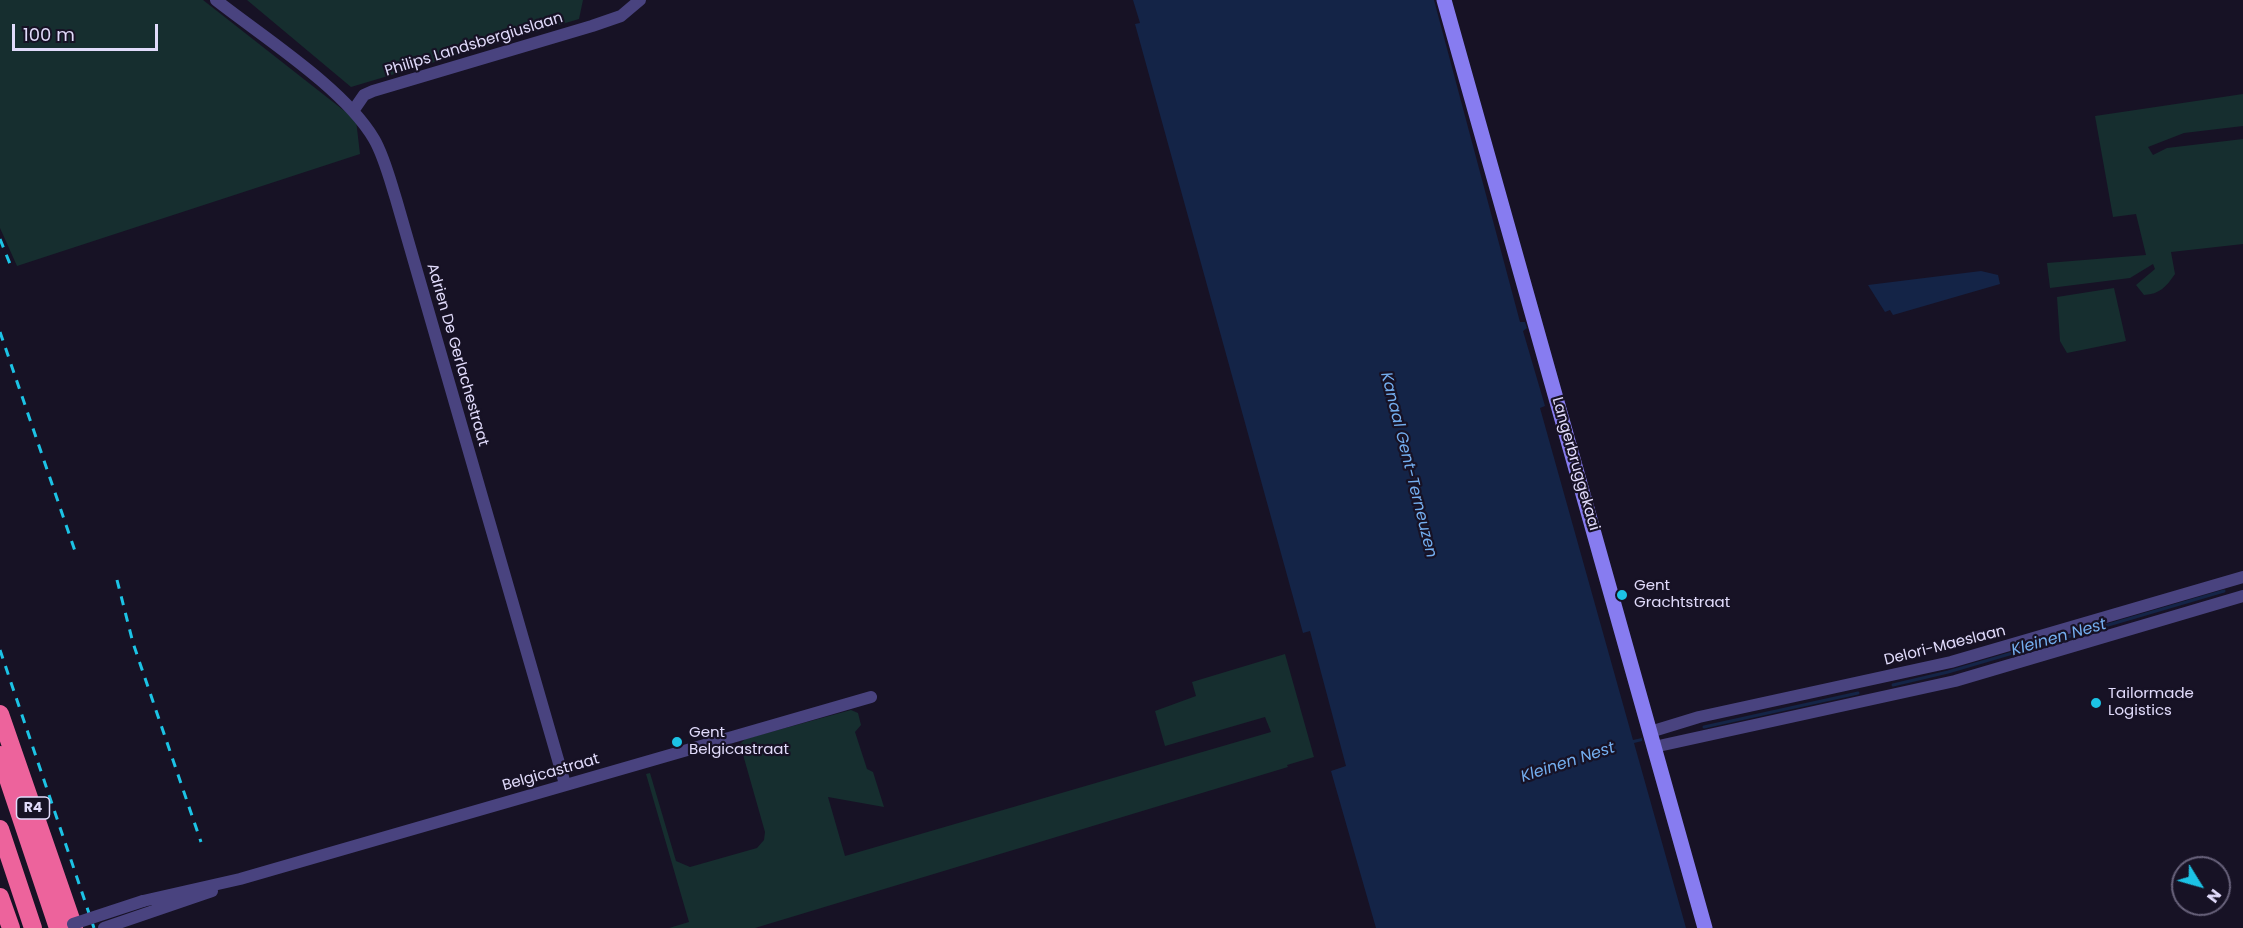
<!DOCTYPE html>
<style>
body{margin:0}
#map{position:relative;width:2243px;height:928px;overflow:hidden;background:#171225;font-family:Poppins,sans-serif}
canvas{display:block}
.north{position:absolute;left:2171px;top:856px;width:60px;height:60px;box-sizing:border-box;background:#171225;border:2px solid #68627b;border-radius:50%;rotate:127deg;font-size:16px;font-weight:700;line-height:24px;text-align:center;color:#e1dbfb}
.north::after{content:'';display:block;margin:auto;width:21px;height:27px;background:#1cc3e5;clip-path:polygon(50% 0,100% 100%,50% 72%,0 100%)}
.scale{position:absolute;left:12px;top:24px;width:146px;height:27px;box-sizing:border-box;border:3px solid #e1dbfb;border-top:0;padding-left:8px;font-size:18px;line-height:21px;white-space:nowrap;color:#e1dbfb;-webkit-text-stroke:4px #171225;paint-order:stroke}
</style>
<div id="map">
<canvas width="2243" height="928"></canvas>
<div class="north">N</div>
<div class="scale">100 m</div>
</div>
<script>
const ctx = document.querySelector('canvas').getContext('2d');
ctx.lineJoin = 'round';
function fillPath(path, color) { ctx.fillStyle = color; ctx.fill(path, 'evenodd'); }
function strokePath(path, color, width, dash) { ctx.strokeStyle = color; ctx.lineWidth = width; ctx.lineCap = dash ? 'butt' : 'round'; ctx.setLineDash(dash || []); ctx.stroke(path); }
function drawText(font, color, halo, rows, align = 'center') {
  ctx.font = font + ' Poppins,sans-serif'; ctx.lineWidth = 4.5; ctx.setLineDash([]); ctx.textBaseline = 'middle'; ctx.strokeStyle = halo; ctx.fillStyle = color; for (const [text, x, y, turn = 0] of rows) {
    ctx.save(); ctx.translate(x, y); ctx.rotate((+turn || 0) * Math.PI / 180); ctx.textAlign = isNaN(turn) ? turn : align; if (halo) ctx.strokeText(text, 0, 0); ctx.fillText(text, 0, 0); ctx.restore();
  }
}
fillPath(new Path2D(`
 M0,0H203L356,120L360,154L17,266L0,228Z
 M247,0H583L579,19L351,87Z
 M2243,94V126L2184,133L2148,147L2153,155L2167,148L2243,139V244L2171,252L2175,274C2166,287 2160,294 2144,295L2136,285L2155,269L2153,264L2130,278L2050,288L2047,263L2146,255L2136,214L2113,217L2095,116Z
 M2114,288L2126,341L2067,353L2060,341L2057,297Z
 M1285,654L1314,757L1287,765L1288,767L755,928H669L689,922L646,774L650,773L676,861L690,867L757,848L764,840L765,832L740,744L745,739L851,710L858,713L861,725L855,732L867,769L873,772L884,807L828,797L845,856L1271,732L1265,717L1165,746L1155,711L1196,696L1192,682Z`), '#162e2f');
fillPath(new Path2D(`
 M1133,0H1434L1520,322H1525L1527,328L1523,331L1545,406L1540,408L1633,740L1642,738V741L1634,743L1686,928H1376L1331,771L1346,766L1310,631L1303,633L1135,24L1140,23Z
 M1981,271L1998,275L2000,284L1893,315L1890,310L1885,312L1868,285Z`), '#142447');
strokePath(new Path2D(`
 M1893,685L1948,672L2224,591
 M1704,727L1858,693`), '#142447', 3);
strokePath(new Path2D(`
 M216,0C263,37 345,89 374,139C384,156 390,180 396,199L565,784
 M353,111L364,95L373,91L592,26L621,16L640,0
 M1650,732L1699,717L1951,662L2243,577
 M1654,747L1955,681L2243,596
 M143,901L240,879L871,697
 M104,928L212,891`), '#49437f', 12);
strokePath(new Path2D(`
 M1444,0L1705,928`), '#877cf0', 15);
strokePath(new Path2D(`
 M0,714L74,928
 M0,755L58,928
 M0,829L33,928
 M0,897L11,928`), '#ed639c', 18);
strokePath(new Path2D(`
 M0,239L10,264
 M0,332L77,557
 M117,580L133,643L201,842
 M0,650L94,928`), '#1cc3e5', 3, [9, 8]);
strokePath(new Path2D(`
 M73,924L143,901`), '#49437f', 12);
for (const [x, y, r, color] of [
 [1622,595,6,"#1cc3e5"],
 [2096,703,6,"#1cc3e5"],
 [677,742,6,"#1cc3e5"]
]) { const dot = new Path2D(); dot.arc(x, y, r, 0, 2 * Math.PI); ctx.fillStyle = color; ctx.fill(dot); strokePath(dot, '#171225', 2); }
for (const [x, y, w] of [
 [33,808,33]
]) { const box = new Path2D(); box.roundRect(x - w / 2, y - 11, w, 22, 4.5); ctx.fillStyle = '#171225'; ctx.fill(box); strokePath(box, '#e1dbfb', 1.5); }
drawText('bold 14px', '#e1dbfb', null, [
 ["R4",33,808]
]);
drawText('15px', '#e1dbfb', '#171225', [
 ["Philips Landsbergiuslaan",474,45,-17],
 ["Adrien De Gerlachestraat",457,355,74],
 ["Langerbruggekaai",1575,464,74],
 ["Delori-Maeslaan",1945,646,-14],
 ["Belgicastraat",551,773,-16]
]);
drawText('15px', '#e1dbfb', '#171225', [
 ["Gent",1634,586],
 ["Grachtstraat",1634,603],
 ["Tailormade",2108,694],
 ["Logistics",2108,711],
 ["Gent",689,733],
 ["Belgicastraat",689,750]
], 'left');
drawText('italic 16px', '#74aeef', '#171225', [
 ["Kanaal Gent-Terneuzen",1408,465,76],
 ["Kleinen Nest",2059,638,-16],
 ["Kleinen Nest",1568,763,-18]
]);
</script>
